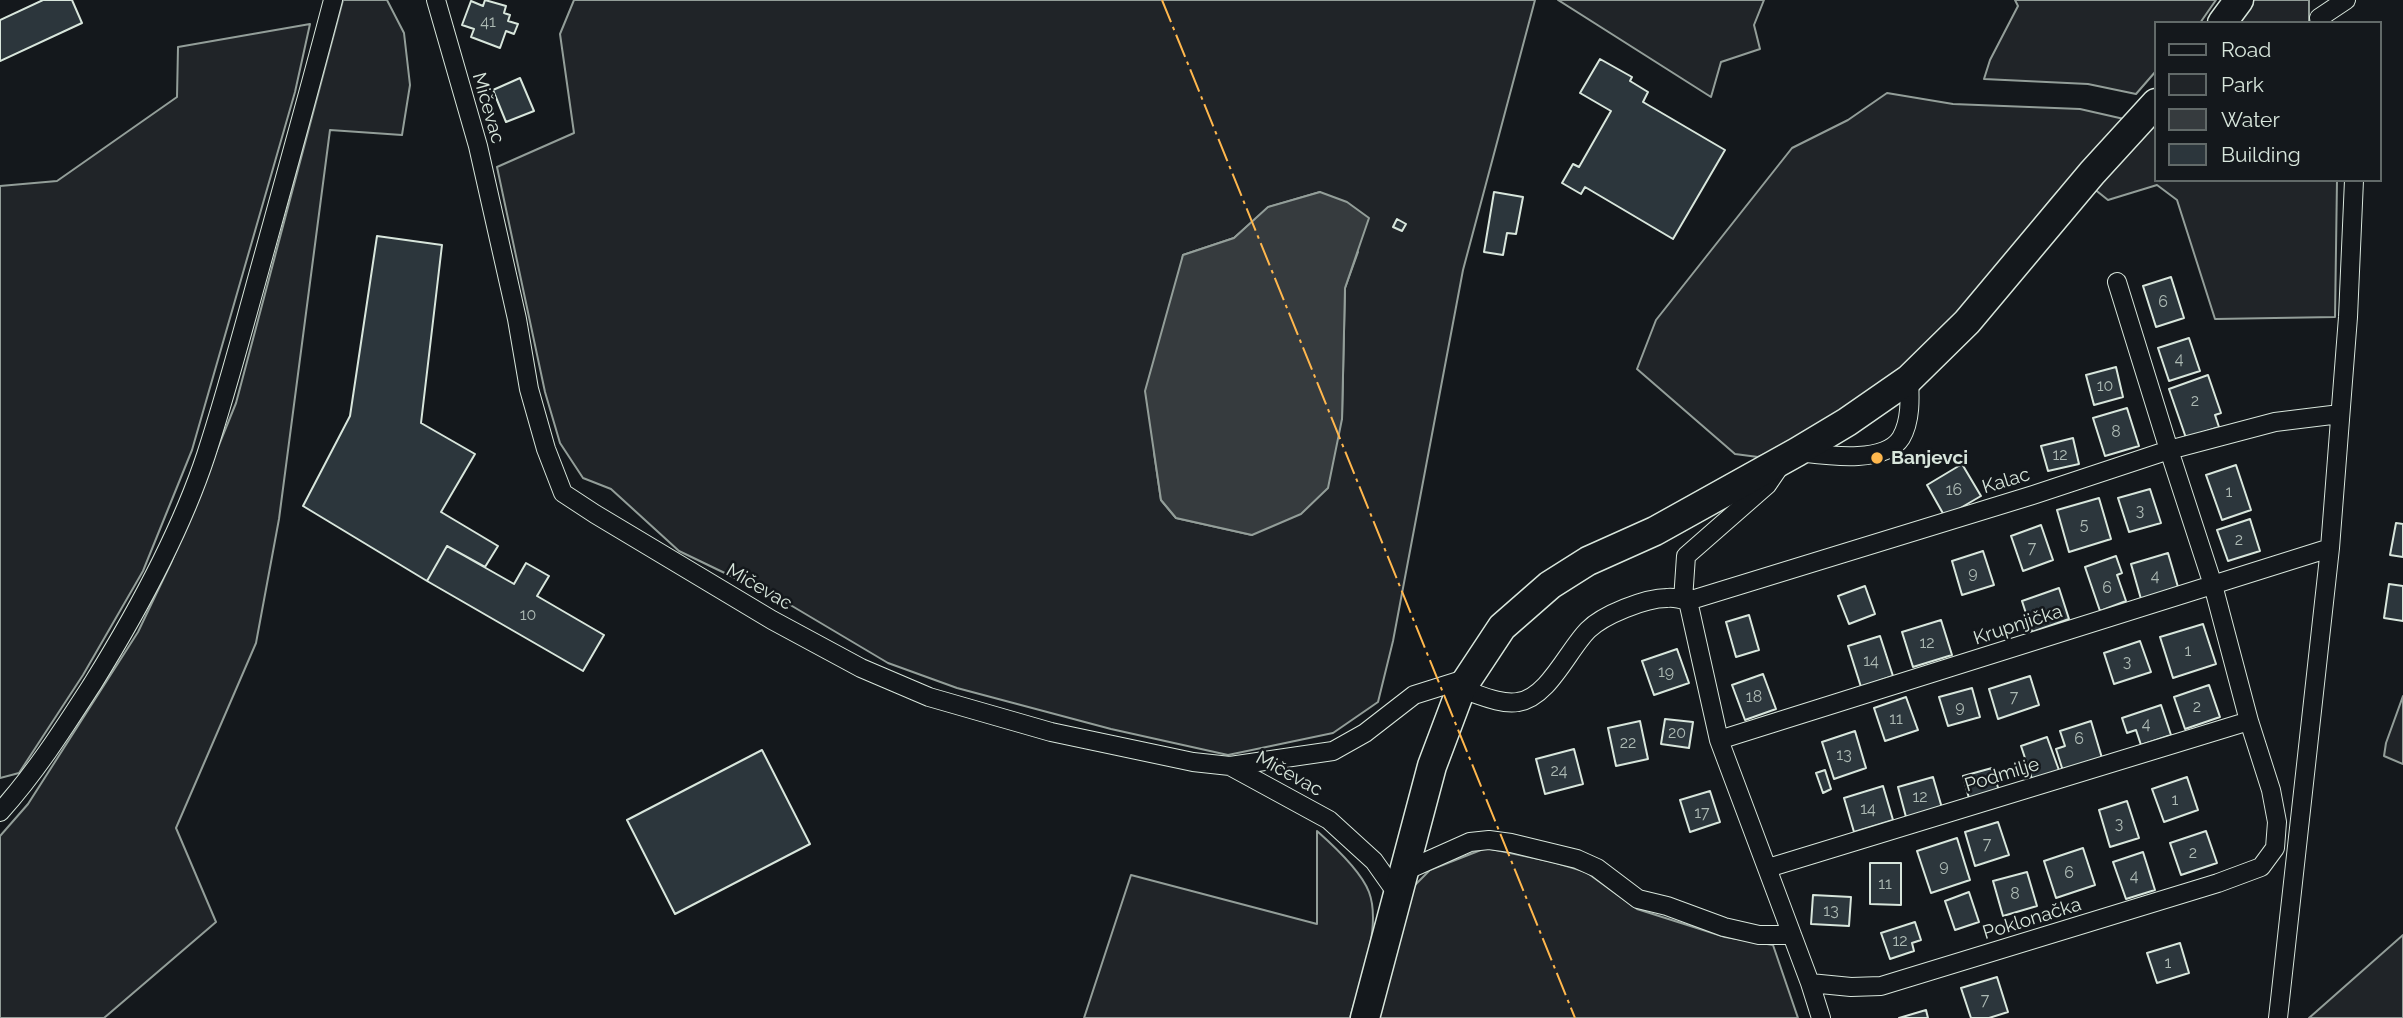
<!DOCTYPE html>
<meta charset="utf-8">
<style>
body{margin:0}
#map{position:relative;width:2403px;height:1018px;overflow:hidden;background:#14181c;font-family:Raleway,sans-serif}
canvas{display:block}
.legend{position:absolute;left:2154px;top:21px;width:228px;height:161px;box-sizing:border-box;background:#14181c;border:2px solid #626a69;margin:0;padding:9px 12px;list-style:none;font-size:21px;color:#d8e6dc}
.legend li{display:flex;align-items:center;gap:14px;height:35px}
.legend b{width:35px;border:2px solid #626a69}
</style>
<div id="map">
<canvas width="2403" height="1018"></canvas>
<ul class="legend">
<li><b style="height:9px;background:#14181c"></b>Road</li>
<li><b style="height:19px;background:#202428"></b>Park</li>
<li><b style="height:19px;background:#363b3e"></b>Water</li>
<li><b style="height:19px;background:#2c363c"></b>Building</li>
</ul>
</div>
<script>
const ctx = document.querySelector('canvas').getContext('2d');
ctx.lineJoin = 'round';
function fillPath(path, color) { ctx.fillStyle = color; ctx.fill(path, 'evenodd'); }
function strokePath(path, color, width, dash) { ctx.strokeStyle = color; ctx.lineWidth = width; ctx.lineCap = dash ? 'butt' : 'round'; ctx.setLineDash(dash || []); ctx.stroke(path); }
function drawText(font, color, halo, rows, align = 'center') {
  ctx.font = font + ' Raleway,sans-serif'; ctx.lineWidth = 5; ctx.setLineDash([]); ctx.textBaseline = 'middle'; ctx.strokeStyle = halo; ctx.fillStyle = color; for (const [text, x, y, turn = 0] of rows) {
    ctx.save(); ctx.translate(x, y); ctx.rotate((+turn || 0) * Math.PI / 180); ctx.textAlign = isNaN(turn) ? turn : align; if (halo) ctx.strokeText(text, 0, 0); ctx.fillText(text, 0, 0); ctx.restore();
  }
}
const green = new Path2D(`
 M343,0H387L404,33L410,85L402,135L330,130L279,519L256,643L176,828L216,922L104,1018H0V836L28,804L138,632L171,563L236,403Z
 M574,0H1535L1463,270L1393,641L1378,702L1333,733L1228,755L1111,729L957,688L888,663L787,603L679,551L611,489L583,478L560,443L545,392L497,167L574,133L560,34ZM1320,192L1358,252L1345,288L1342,419L1252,535L1176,518L1161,500L1154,452L1183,255L1234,238L1269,207Z
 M1558,0H1764L1754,25L1760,49L1721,62L1711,97Z
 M2015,0H2216L2200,23H2156V71L2136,94L2088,84L1984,79L1990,60L2018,6Z
 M2247,0H2309V23H2237Z
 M310,24L295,92L192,450L143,571L83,675L19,773L0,778V186L57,181L177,97L178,47Z
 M1887,93L1953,104L2080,109L2124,119L2053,197L1930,348L1808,435L1758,457L1735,454L1637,369L1656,320L1792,148L1848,120Z
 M2156,118V180H2337L2335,317L2215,319L2177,200L2157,185L2108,200L2093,188Z
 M2403,696V764L2384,756L2386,743Z
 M1317,831C1334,846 1361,871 1369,892C1382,927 1360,983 1350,1018H1084L1131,875L1317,924Z
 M1486,848L1553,862L1586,872L1637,909L1725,937L1773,945L1798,1018H1375L1408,892L1430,870Z
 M2403,935V1018H2309Z`);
fillPath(green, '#202428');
strokePath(green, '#939e99', 2);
const water = new Path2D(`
 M1320,192L1347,202L1369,218L1345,288L1342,419L1328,488L1301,514L1252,535L1176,518L1161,500L1145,391L1183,255L1234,238L1268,207Z`);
fillPath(water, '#363b3e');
strokePath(water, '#939e99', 2);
const building = new Path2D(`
 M43,0H72L82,23L0,61V20Z
 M485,0L506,6L504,13L510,15L508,21L518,24L514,34L506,31L500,48L471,37L474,29L462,25L471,1L483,6Z
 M1600,59L1632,77L1630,81L1648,92L1643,102L1725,150L1673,239L1585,187L1581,194L1562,183L1573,164L1579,167L1611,111L1580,93Z
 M520,78L534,111L506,122L493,90Z
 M1494,192L1523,197L1516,234L1507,233L1503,255L1484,252Z
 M1397,219L1406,224L1402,231L1393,227Z
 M377,236L442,245L421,423L475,454L441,512L498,546L485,567L447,546L427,581L303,506L350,416Z
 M2171,277L2184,318L2156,327L2143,286Z
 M2189,338L2200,371L2169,381L2158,348Z
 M2116,367L2123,397L2094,405L2086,375Z
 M2208,375L2221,413L2215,415L2219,427L2186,438L2169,389Z
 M2127,408L2139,446L2105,456L2093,418Z
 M2073,438L2079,464L2048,471L2041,446Z
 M1962,464L1981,496L1945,517L1927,485Z
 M2236,465L2251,510L2222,520L2206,475Z
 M2150,489L2161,523L2129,532L2118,498Z
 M2099,498L2111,539L2069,552L2057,510Z
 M2250,519L2260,551L2228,561L2217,530Z
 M2396,523L2403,524V557L2390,555Z
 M2041,525L2053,560L2023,571L2011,536Z
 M447,546L514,584L526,563L549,576L537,596L604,635L583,671L427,581Z
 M1983,551L1994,585L1962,595L1952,561Z
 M2168,553L2178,587L2141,599L2131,564Z
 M2116,556L2122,573L2117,575L2126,601L2100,611L2085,567Z
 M2389,584L2403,586V621L2384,618Z
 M1865,586L1875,614L1849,624L1838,596Z
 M2059,588L2069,619L2032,632L2022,601Z
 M1749,615L1759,650L1736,657L1726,622Z
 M1941,620L1952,655L1913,667L1902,632Z
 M2203,624L2216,664L2173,678L2160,637Z
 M1880,636L1893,676L1861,687L1848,646Z
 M2140,641L2151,672L2114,684L2104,653Z
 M1677,649L1689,683L1654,695L1642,661Z
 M1763,674L1776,709L1745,720L1732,685Z
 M2030,676L2039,705L1998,719L1989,689Z
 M2209,685L2220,717L2185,729L2174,697Z
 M1972,688L1980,717L1948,726L1939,697Z
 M1906,697L1918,730L1885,741L1874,708Z
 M2161,705L2171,735L2141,745L2136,730L2127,733L2122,718Z
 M1665,719L1693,722L1689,748L1661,744Z
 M1640,721L1648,759L1616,766L1608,728Z
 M2091,721L2102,758L2063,771L2056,749L2065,746L2060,731Z
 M1855,731L1866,768L1834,779L1822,742Z
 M2047,737L2060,773L2033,782L2021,746Z
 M1574,749L1583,784L1545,794L1536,759Z
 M762,750L810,844L675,914L627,820Z
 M1992,768L2000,794L1970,802L1963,776Z
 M1825,770L1831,789L1823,793L1816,773Z
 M1933,777L1942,808L1906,817L1898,787Z
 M2187,777L2198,810L2164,822L2152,789Z
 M1883,786L1893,820L1854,832L1844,798Z
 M1710,791L1720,822L1690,832L1680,800Z
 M2127,801L2139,838L2110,847L2099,810Z
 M1998,822L2009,855L1975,866L1965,832Z
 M2206,831L2217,863L2181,875L2170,843Z
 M1957,838L1970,880L1931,893L1917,851Z
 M2083,848L2095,885L2056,898L2044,861Z
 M2143,852L2155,890L2126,899L2113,862Z
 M1870,863H1901V905L1870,904Z
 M2027,872L2037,906L2003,916L1993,881Z
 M1969,892L1979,922L1955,930L1945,901Z
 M1813,895L1851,897L1849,926L1811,924Z
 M1915,922L1921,940L1912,943L1914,951L1890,959L1881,933Z
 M2180,943L2189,973L2157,983L2147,953Z
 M1997,977L2008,1012L1989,1018H1971L1961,988Z
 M1926,1010L1928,1018H1899Z`);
fillPath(building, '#2c363c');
strokePath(building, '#d8e6dc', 2);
const street = new Path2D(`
 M436,0L478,146L517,319L529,389L546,449L563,493L595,514L772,620L861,668L929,697L1051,732L1193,762L1230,766L1329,820L1374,861L1398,895
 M2319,18L2346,0
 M1797,452C1824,455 1884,465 1901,438C1911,421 1910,398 1909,379
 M1683,600L1686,556L1767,485L1780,466
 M1688,601L2033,495L2169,450L2275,422L2340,414
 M1461,689C1478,694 1500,705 1518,702C1548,698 1568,650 1588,630C1603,615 1645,598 1667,598C1673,597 1681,599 1688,601L1719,740L1810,983L1821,1018
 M1719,740L2330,548
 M1230,766L1333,751L1365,733L1414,695L1468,678
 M0,812C36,772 64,728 93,683C137,612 180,534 206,455C227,391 244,326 262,261C286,174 310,88 333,0
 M1768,868L2249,721
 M1405,871L1470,842L1489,840L1511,843L1577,859L1597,868L1638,899L1667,906L1724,927L1759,935H1792
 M1810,983L1851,987L1881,986L2218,883L2261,867L2275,848L2277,822L2271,790L2249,721L2213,585L2169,450L2117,282
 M2278,1018L2330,548L2348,317L2354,180`);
const primary = new Path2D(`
 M2222,23L2239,0
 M1365,1018L1432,766L1461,689L1502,627L1550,585L1588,561L1655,531L1797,452L1847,422L1909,379L1967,322L2092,173L2156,103`);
strokePath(street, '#d8e6dc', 20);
strokePath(primary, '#d8e6dc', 31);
strokePath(street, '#14181c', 18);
strokePath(primary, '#14181c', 28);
strokePath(new Path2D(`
 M1162,0L1575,1018`), '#ffb74d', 2, [24, 5, 3.5, 5]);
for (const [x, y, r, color] of [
 [1877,458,7,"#ffb74d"]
]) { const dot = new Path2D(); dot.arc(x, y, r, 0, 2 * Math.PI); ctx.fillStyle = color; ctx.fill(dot); strokePath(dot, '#14181c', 2.5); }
drawText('16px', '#adbab4', null, [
 ["41",488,22],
 ["6",2163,302],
 ["4",2179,359],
 ["10",2105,386],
 ["2",2195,401],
 ["8",2116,432],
 ["12",2060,455],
 ["16",1954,490],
 ["1",2229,492],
 ["3",2140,511],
 ["5",2084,525],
 ["2",2239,540],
 ["7",2032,548],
 ["9",1973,573],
 ["4",2155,576],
 ["6",2107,588],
 ["10",528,615],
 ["12",1927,643],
 ["1",2188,651],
 ["14",1871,661],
 ["3",2127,662],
 ["19",1666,672],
 ["18",1754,697],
 ["7",2014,697],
 ["9",1960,707],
 ["2",2197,707],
 ["11",1896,719],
 ["4",2146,724],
 ["20",1677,733],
 ["6",2079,739],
 ["22",1628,743],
 ["13",1844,755],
 ["24",1559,771],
 ["12",1920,797],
 ["1",2175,800],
 ["14",1868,809],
 ["17",1702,813],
 ["3",2119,824],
 ["7",1987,844],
 ["2",2193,853],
 ["9",1944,866],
 ["6",2069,873],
 ["4",2134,876],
 ["11",1885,884],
 ["8",2015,894],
 ["13",1831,911],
 ["12",1900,941],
 ["1",2168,963],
 ["7",1985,1000]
]);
drawText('19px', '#d8e6dc', '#14181c', [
 ["Mičevac",488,108,74],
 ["Kalac",2006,481,-17],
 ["Mičevac",759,587,30],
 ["Krupnjička",2018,625,-18],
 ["Mičevac",1289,774,29],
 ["Podmilje",2002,775,-17],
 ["Poklonačka",2032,919,-17]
]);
drawText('bold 19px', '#d8e6dc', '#14181c', [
 ["Banjevci",1891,458]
], 'left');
</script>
